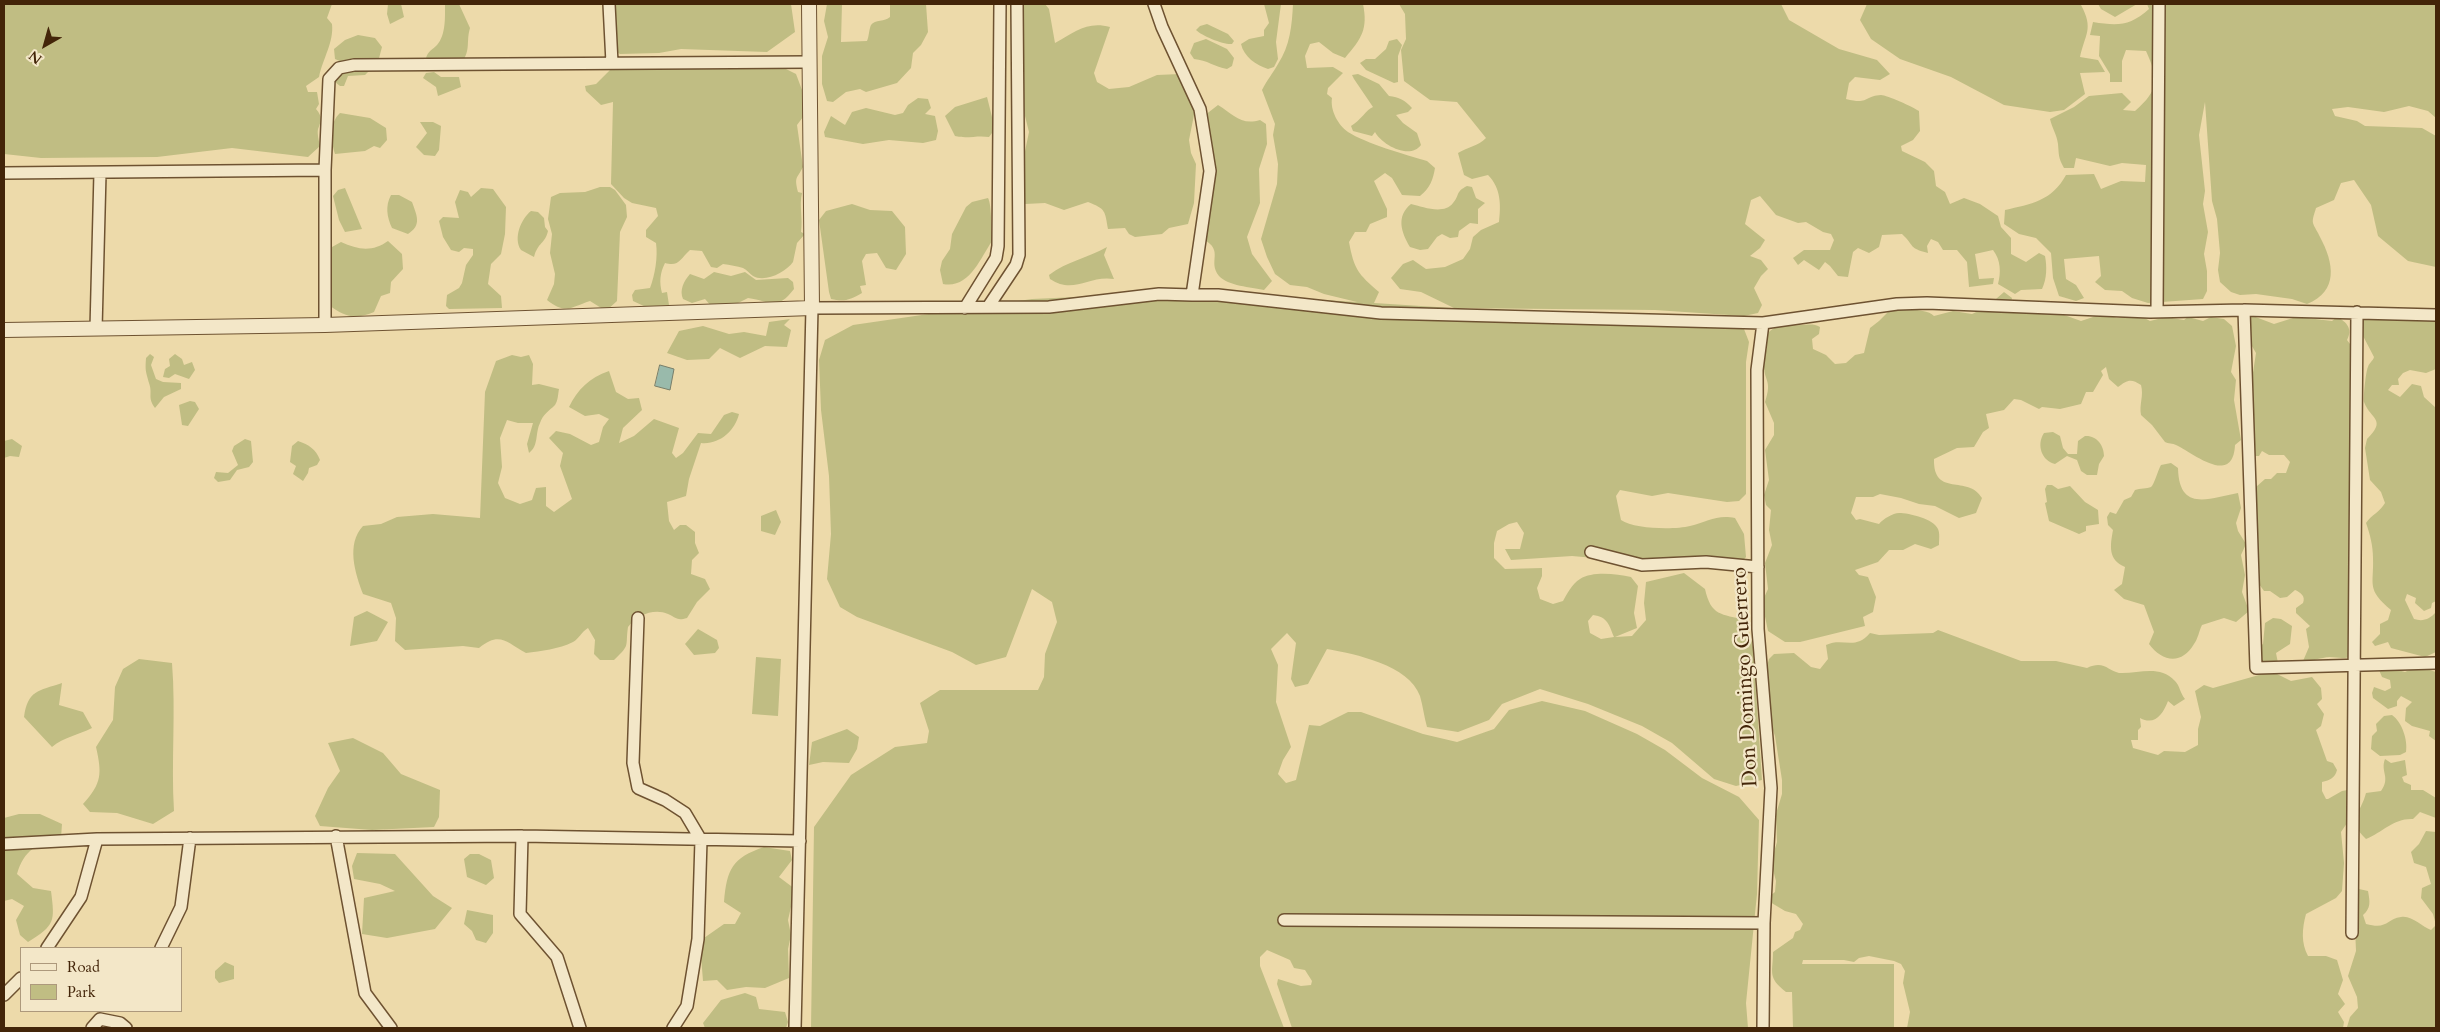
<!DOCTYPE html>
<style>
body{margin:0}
#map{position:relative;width:2440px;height:1032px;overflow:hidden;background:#eddaaa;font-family:Cardo,serif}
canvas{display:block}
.frame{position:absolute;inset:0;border:5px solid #432509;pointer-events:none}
.legend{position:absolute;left:20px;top:947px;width:162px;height:65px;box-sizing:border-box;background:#f3e7c8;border:1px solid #ad997c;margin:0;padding:6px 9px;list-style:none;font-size:15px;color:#432509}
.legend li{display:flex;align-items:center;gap:10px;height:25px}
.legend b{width:25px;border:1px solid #ad997c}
.north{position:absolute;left:20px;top:20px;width:50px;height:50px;-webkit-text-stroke:4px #f3e7c8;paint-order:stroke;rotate:218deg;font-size:14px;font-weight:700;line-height:20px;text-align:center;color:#432509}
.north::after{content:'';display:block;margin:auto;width:18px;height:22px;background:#432509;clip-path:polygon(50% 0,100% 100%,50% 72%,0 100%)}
</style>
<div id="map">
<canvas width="2440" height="1032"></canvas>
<div class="frame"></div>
<ul class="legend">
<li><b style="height:6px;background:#f3e7c8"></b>Road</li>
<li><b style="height:14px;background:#c0bd83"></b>Park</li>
</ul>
<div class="north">N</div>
</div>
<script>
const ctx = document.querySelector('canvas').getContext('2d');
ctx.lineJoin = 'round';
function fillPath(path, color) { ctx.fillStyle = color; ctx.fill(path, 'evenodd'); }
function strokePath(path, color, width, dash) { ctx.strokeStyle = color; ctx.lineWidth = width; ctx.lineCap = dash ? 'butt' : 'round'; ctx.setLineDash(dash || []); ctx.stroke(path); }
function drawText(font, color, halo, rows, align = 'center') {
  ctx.font = font + ' Cardo,serif'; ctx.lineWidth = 4.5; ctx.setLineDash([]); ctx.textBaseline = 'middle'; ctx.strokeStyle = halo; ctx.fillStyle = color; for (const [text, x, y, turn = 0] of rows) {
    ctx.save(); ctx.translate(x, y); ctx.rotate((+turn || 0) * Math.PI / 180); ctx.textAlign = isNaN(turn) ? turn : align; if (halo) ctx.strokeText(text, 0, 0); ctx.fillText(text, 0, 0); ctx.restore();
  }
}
fillPath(new Path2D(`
 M4,4H332L327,18L332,24C334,42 323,58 319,77L306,86L308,92H317L319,104L316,109C323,117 321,121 318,129C317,134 319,141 320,146L308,157L232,148L157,157L41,158L4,154Z
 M388,4H401L404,17L390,24L387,14Z
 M459,4L470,28C466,41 471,50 462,62L428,61L426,58C428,51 432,50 437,45C446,35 445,17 445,5Z
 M609,4H791L795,32L767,52L681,49L659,53L620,54L607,46Z
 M827,4H842L841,42L867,41C869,37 869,29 871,25C875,19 885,22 890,17V4H926L928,32L921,45L913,53L911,68L897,83L866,92L860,89L846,92L833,102L827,101L822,84V56L828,37L824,21Z
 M1017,4H1045L1049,9L1055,43C1075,32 1087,21 1110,27L1094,73L1097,82L1109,89L1129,87L1157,75L1180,74L1195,110L1189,140L1191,153L1196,164L1194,203L1188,224L1169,228L1162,234L1135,237L1129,234L1125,228L1108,229C1105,211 1106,209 1088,202L1064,210L1045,203L1025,204L1022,201L1020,175L1029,132L1022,104Z
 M1264,4H1281L1276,42L1278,59L1274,67L1268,69C1256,65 1244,57 1241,44L1249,39L1264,36V30L1269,23Z
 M1293,4H1363C1368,29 1362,38 1345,58L1333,53L1319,42L1310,44L1305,56L1307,68L1333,67L1343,73L1328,88L1327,94L1332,98C1330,110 1338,125 1348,132C1365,143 1406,155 1427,161L1435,168C1433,180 1430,188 1420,196L1402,195L1392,178L1385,173L1374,181L1387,209V217L1370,224L1366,232H1355L1349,242C1354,269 1358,274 1379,292L1374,303L1703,324L1737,326L1744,329L1749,342L1746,362V494L1739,501L1727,502L1668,493L1652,496L1620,490L1616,496L1621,520C1634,529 1674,530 1690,526C1707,522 1717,514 1735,518L1744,534L1746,557L1739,565L1685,566L1572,556L1511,560L1505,549H1520L1524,533L1517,522L1509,524L1497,531L1494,543V558L1505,569L1542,568V576L1537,588L1540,599L1553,604L1563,601C1567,594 1572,584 1580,579C1593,571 1616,574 1631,577L1638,586L1634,613L1637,628L1615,637L1632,636L1646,620L1644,603L1646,582L1684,573L1705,589C1711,616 1721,614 1746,620L1753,647L1762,780L1736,786L1714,779L1672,743L1642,726L1588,704L1540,689L1502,704L1489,720L1458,732L1427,727C1424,717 1423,706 1420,696C1409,665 1355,654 1327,649L1308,684L1295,687L1291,679L1296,643L1287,633L1271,649L1278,665L1276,702L1291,747L1283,760L1278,774L1286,783L1296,780L1309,725L1320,726L1348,712H1361L1423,734L1457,742L1494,729L1509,710L1542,701L1585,711L1637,734L1665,750L1702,778L1739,797L1759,820L1757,894L1746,1003L1748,1028H1292L1277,984L1278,979L1301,986L1311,985L1312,981L1305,970L1294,968L1290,960L1267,950L1260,957V966L1284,1028H811L814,827L851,775L895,747L927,743L929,731L920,703L940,690H1038L1044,677L1045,654L1057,622L1052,602L1032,589L1006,657L976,665L952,652L857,617L840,607L827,579L831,534L829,476L821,410L819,360L825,340L853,325L1032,299L1189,292L1357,302L1324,294L1307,287L1290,285L1275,274L1267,257L1261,239L1277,184L1278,164L1273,135L1275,124L1262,90C1267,80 1273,73 1278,64C1290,46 1292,25 1293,4ZM1593,615C1608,617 1609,625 1614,637L1601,639L1590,633L1588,621Z
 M1399,4H1781L1789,20L1839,49L1877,60L1890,74L1880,80L1855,77L1849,83L1846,99C1869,105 1864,96 1881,95C1887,95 1913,107 1919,111L1920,131L1913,140L1901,146L1902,151L1925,162L1934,171L1936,186L1945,192L1950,204L1964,198L1980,204L1998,216L2001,227L2011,238V254L2026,262L2039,253L2045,256C2047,266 2047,279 2042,289L2021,290L2015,294L1998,284C2001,273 2001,260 1993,250L1975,254L1979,279L1994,278L1993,284L1969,287L1967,262L1957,250H1943L1938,242L1931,239L1927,246L1928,253C1908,248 1915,246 1902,234L1882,235L1879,247L1869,253L1858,248L1853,252L1848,277L1838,276L1830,266L1825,262L1819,270L1804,260L1798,265L1793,258L1804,250H1830L1834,240L1831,234L1823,232L1806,222L1798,223L1776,215L1760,196L1751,200L1745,224L1765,240L1760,248L1750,256L1761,260L1768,269L1761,276L1754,288L1762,305L1758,313L1744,316L1655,310L1454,308L1421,292L1400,289L1391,278L1403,264L1413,260L1426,269L1445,267L1463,259L1470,249L1473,237L1481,230L1499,222C1501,205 1501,188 1488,175L1472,179L1464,175L1458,153C1468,147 1478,146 1486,138L1457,102L1430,100L1404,81L1401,50L1406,39L1405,14Z
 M1867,4H2082L2081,5C2094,29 2085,34 2080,57L2098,60L2105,72L2080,73L2085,94L2064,110L2050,112L2004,105L1951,77L1900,59L1871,39L1860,20Z
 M2098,4H2137L2115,17L2101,9Z
 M2147,4H2436V118L2428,111L2409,106L2384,112L2348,107L2332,109L2335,116L2357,121L2365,126L2422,128L2436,136V267L2408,261L2378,236L2371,205L2354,180L2341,183L2334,200L2316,208C2315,212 2312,219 2313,223C2314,227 2318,232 2320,237C2334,263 2339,291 2307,304L2292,299L2256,294L2240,295L2231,292L2220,282L2218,270L2220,253L2217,219L2212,201L2205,102L2199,135L2205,191L2203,204L2208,232L2204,254L2207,271V291L2203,299L2148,303L2132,298L2122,291L2105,290L2095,282L2101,276L2099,256L2064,259L2066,279L2076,285L2084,298L2076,301L2059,296L2053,278L2051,253L2036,238L2019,234L2004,224L2005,210C2031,204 2052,201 2066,175L2094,174L2101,189L2121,181L2145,182L2146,165L2122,163L2110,166L2076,158L2074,168H2064C2058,157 2059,155 2058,144C2057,135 2052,128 2050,119L2074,107L2089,96L2122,93L2131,102L2123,110L2135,111C2159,90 2159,80 2146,51L2126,50L2122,61V82H2110V74L2099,56L2100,36L2090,35L2093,22C2118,26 2130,26 2149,9Z
 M1207,24L1228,34L1234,41L1232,44C1224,45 1202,36 1196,30L1200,26Z
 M358,35L375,38L382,47L378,62L365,75L348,76L344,86H340L335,82L344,63L335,59L334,49L345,40Z
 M1206,39L1227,49L1234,58L1232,66L1227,69C1215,67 1207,60 1194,59L1190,53L1194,43Z
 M1397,39L1402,45L1398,56V82L1394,83L1366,70L1360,63L1366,59H1375L1386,49L1389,41Z
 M780,66L796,74L802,90L809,95L806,113L797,125L803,167C797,179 794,176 798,192L802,193C799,206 803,218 801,232L805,234L797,243L793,262C786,272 765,283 753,276C750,274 747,270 743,268C737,266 730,265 723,264L717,268L711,267L702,251L690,250C680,259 679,267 665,263C660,273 659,282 662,293L667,292L669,305L646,307L633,301L632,295L635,290L650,288C655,275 658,257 656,243L646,237V230L658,216L656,208L632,203L624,198L611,184L613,102L601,105L586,91L585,86L596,84L610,70L624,67L771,68Z
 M434,72L441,77H459L461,87L438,96L436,87L423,78L426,73Z
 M1358,74L1379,84L1389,96C1399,97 1405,100 1412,108L1408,112L1396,115L1403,123L1417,133L1421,145C1410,160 1382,145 1375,132L1372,136L1353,131L1351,126C1360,121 1367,109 1373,107L1354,79L1352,75Z
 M987,97L995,129L989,137C977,135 967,139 955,136L945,116L955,107Z
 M918,98L928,99L931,108L925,114L935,116L938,131L936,140L923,143L889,140L863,144L825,137L824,132L831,116L845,125L852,112L866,108L895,115L903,113L908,105Z
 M1218,105C1233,114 1241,126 1260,120L1266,124L1267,144L1259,169L1260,203L1247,237L1252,254L1272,281L1264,290C1251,287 1228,286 1219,276C1207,261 1225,251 1203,239L1208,189L1200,119Z
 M340,113L370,118L386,128L387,140L380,148L374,146L365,151L335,154C331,141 329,123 340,113Z
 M420,122H433L441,126L439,150L435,156L424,155L416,147L427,133Z
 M1467,186L1472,187L1476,198L1485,203L1478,209V224L1470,223L1459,231L1458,237L1450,238L1442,234L1437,237L1428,249L1420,250L1410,247C1401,232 1396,216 1411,204C1423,207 1444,215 1453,203C1460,195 1455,192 1467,186Z
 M600,187H610L615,190L626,205L627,217L620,232L617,301L606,311L590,301C571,307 566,315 547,300L554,284L555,274L550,253L552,234L548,219L551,197L560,193L585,192Z
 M345,188L362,229L345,232L339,220L333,196L338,190Z
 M481,188L493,189L506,207L505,234L501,254L491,264L488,284L501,296L502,308L449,309L446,306L447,295L459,288L462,283L466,265L473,255V249L464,248L459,252L451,250L443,237L439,221L443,217L459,218L455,202L460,190L468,192L471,197Z
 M391,195H399L412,202C417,216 422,225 408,234L392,228C387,217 385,206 391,195Z
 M988,198C992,205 991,231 992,241C980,259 969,289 943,284L940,270L942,261L950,249L952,234L966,207L972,202Z
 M852,204L870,210L892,211L905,227L906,254L896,270L886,268L877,253L866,254L862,261L866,285L860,286L862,293C850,300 844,302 831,299L829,292L819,220L826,211Z
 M531,211L538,212L544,218L545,227L548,231C545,244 538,242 534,257L521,250C513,238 521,219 531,211Z
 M388,241L402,254L403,269L391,282L390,293L381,296L374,312C355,320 345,317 329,305L332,247L341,242C358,250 373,252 388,241Z
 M1107,247L1104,255L1114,279C1088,275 1074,295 1050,279L1049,275C1067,261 1088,258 1107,247Z
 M714,272L731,276L745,272L756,280L788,278L793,282L794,289C776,312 771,301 748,298L736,304L712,307L705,299L692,303L683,299C679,290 684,281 690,274L704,279Z
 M2004,292L2012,298L2009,311H2053L2081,321L2096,316L2104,317L2107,315L2117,318L2139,315L2150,321L2166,317L2184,320L2188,317L2203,321L2211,317L2224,319L2232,326L2236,346L2231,372L2236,380L2234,400L2241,440L2235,445C2233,487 2193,453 2176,445C2173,443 2168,444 2165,442L2152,425L2141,415C2139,404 2144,396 2141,385C2131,378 2127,380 2118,387L2109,379L2106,367L2101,371L2103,375L2093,392H2086L2081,404L2060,409L2042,407L2039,409L2021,400L2014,399L2004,410L1986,414L1989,428L1983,432L1974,447L1957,448L1934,459C1933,498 1968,474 1982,498L1976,513L1959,518L1935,506L1919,504L1901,498L1880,494L1873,497H1856L1851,513L1856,520L1860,519L1879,524C1883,519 1893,513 1899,513C1909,513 1934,519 1938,529C1940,533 1939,540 1939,545L1931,549L1915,544L1903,550H1889L1878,562L1855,570L1859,575L1868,577L1876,597L1873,612L1863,617L1865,626L1800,642H1785L1768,631L1762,602L1768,589L1765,563L1772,545L1769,530L1771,510L1766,505L1764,495L1769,480L1765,450L1774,435V423L1765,402C1773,379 1763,381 1764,363C1765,350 1769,349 1766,335C1776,323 1786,326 1800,325C1808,325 1813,323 1820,327L1819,334L1812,339L1813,349L1826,355L1835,364L1846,363L1855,355L1864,353L1870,328L1879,321L1889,311C1901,309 1926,308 1934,316L1953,311L1972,314L1996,303V299Z
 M2296,314L2307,318L2332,321L2337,317C2347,322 2353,329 2347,340L2353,348L2350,358L2356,374L2354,437L2350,447L2351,656C2342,661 2333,655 2323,658C2316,659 2311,662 2303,661L2309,647L2306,629L2310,626L2296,613V608L2303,603C2306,596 2300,592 2295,590L2287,597L2280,598L2270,591H2264L2259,584L2256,487L2265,479H2271L2277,473H2286L2290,462L2284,455H2269L2262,451L2259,456H2254V433L2243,418L2241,401L2242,395L2252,379L2256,353L2249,341L2240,335L2238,326L2253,316L2274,324L2293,318Z
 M2361,316L2424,317L2436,322V369L2426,373L2410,370L2403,373L2398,379L2399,385H2392L2388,390L2400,397L2412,384L2421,386L2424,397L2436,408V601L2432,603L2431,608L2424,611L2415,603L2416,598L2407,594L2405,600L2414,619C2423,622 2430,619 2436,612V652L2425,657L2391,648L2388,642L2375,646L2372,642L2380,634V624L2388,620L2391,610C2366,589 2374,585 2373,558C2373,546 2370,534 2366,523C2371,515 2380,512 2385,503L2381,492L2370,480L2365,448L2367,439C2387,419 2371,420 2364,402C2363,399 2366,370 2368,367C2369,363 2373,361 2374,357L2362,334Z
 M790,319L784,325L791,330L787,347L765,346L740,358L720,348L709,359L687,360L667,353L679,331L703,326L729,334L744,332L766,336L769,322Z
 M150,354L154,357L151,365L156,379L163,382L181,383V389L164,397L155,408C147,397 153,394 149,383C146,371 145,372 146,358Z
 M175,354L182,359L184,365L192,362L195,370L189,379L175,374L169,378L163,377L165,369L170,366L169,359Z
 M512,355L521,357L529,355L533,364L532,385L539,384L559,389C558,394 558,401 555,405C549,411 543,414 540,423C535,433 539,446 529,453L527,444L533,423H518L507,420L500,438L502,467L498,483L505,498L520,504L532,500L536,488L546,487V506L554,512L572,499L560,466L563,453L549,438L556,431L570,434L591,445L599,442L603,427L609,419L599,414L585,416L569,407C578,389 589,378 609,371L616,392L628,399L639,398L642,410L623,428L619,443L634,436L654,419L679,428L672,453L676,458L683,453L698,433L711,434L724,415L732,412L739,414C735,431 719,445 701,443L689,479L686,496L667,502L669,521L674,530L680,525H686L695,532V543L699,553L692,560L691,574L705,579L710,589L697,602L687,618C677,621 677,618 668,614C654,608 637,615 628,627C625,647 631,644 614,660H600L594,654L595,640L588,628C581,632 579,639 573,642C559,649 541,651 526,653C506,642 500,631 479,648L463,646L405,650L395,641L396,618L391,603L363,594C355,573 346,544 363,526L381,524L397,517L433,514L480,518L485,392L496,361Z
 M190,401L195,402L199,409L188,426L182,425L179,405Z
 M2053,432L2060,436L2063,448L2068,454H2077L2078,441L2085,436C2096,435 2104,445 2104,456L2099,464L2097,475H2087L2081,471L2077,460L2067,456L2055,464C2042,461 2036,445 2044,433Z
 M12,439L22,446L19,457L10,456L4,458V441Z
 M245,439L251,441L253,462L249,467L237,470L230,480L218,482L214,478L216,472L228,473L238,465L232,451L234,446Z
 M298,441C309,445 316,449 320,460L317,465L309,468L308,473L303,481L293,474L296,466L290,462L292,446Z
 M2171,463L2178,468C2179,513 2210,498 2238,493L2241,508L2236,523L2238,531L2246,544L2241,555L2245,575L2242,592L2249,611L2236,622L2224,618L2202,625C2199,631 2198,639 2194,644C2182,665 2162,662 2149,644L2154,632L2144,605L2124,599L2114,590L2122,584L2125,567C2108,560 2110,546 2113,530L2108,525L2107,517L2110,512L2116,514L2124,500L2131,497L2135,490C2140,488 2147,489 2151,487C2154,485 2158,470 2161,465Z
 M2047,485H2052L2058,489L2070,486L2085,502L2098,510L2099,524L2086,526V531L2079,534L2049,521L2045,503L2047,502L2045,489Z
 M776,510L781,522L775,535L761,531V516Z
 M367,611L388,622L377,641L350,646L354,617Z
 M2273,618L2281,619L2292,626L2290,644L2276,653L2278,663H2263L2258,660L2259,647L2263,644L2265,623Z
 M698,629L717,640L719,648L715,653L694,655L685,644Z
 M1938,630L2021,661H2056L2087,668C2104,660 2108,671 2119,673C2139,674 2159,664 2175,681C2180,686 2180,693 2185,699L2174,706L2168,701C2163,714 2155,726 2140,718L2141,727L2138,730V740H2131L2133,748L2158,755L2164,751L2185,752L2198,745V729L2201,717L2195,691L2204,685L2213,688L2266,673H2275L2291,681L2312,677L2321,688L2322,699L2317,704L2324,714L2321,726L2316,730L2327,761L2333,763L2337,770C2335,778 2330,780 2322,782V791L2326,799H2328L2342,791L2354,789L2349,820L2341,832L2344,863L2342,891L2336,898L2306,914C2302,929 2301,943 2308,956H2326L2337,960L2343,980L2338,994L2345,1004L2338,1012L2344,1022L2343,1028H1907L1910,1012L1903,983L1905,971L1901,964L1894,961L1869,956L1859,958L1854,962L1844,960H1803L1802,964H1894V1028H1793L1792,992H1786C1767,977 1773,973 1773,952L1793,938L1795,932L1800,930L1803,924L1796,914L1785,911L1770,902V896L1775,892L1776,881L1771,862L1777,842L1776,814L1782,794V780L1775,736L1769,719L1766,669L1769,659L1774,654L1794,653L1811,667L1820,669L1828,659L1826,645C1843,637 1855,651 1870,633L1879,635L1933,633Z
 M756,657L781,659L778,716L752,714Z
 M139,659L172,663C176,712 171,762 174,811L153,824L117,813L90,812L83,804C102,783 102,774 96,747L113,720L115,687L123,669Z
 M2418,666L2436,672V741L2429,736L2430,731L2412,726L2405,721L2406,708L2412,702L2401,696L2397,701V706L2388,709L2373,698L2372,693L2374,687L2385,691L2391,688L2390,680L2382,677L2379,670C2389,665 2396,670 2405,672Z
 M62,683L59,705L83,712L92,728C78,735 64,737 52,747L24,717C28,690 38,691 62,683Z
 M2392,715C2402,722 2408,740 2406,752L2400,755L2380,756L2371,749L2372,736L2377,731L2376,724L2384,716Z
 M847,729L859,737L857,749L849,763L823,762L809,765L812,742Z
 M353,738L383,753L401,774L440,790L439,817L434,827L372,830L320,826L315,816L328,788L340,771L328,743Z
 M2385,759L2391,763L2405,760L2407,775L2402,777L2404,782L2411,785V790H2423L2436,798V818L2420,812L2413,819C2394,818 2383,832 2366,839C2346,820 2361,813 2366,793L2381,791C2391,777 2380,772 2385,759Z
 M19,814H40L62,824L61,838C37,843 24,850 17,874L33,888L51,891C55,922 55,925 28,942L20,935L16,920L24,906L12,899L4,901V818Z
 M2426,831L2436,832V1028H2349L2347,1027L2350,1017L2358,1008L2357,997L2348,976L2356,951L2354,904L2359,889L2368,891C2370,902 2371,908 2363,915L2366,924C2388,930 2386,919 2401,917C2412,915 2422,927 2431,930L2436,925L2433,914L2421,898L2422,888L2431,884L2426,867L2414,863L2411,852L2419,844Z
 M764,847L790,851L792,860L779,877L795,889L788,920L791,935L788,949L789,978L765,988L746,987L727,990L717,980L703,981L701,956L704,938L724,924H735L741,913L724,902C727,869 732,858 764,847Z
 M357,853L395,854L433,896L452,908L435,929L387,938L362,934L364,898L395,891L380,884L354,879L352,866Z
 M470,854H479L491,860L494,878L486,885L467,877L464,859Z
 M467,910L493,915V933L486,943L476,940L472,931L464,924Z
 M225,962L234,966V979L219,983L215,978V971Z
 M745,993L756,997L759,1009L785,1012L788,1022L786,1028H705L703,1023L721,1000Z`), '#c0bd83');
const water = new Path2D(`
 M660,365L674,369L670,390L655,386Z`);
fillPath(water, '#99baab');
strokePath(water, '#777e6a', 1);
const minor = new Path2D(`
 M609,4L612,63
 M1154,4L1162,27L1200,109L1210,171L1192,295
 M4,173L325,170
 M988,307L1016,265L1019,255L1017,4
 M965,308L996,258L998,246L1000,4
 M2244,310L2256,668L2436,663
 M2157,312L2159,4
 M325,325V170L329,79L339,68L354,65L808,62
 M96,329L100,173
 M1591,552L1642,565L1706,562L1758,567
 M638,618L633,763L638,788L665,800L685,813L701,840L698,939L687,1006L673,1028
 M336,836L365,993L391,1028
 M522,836L520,914L557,957L580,1028
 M4,844L97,839
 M1284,920L1764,923
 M2352,933L2357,312
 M47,948L81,897L97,839L522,836L800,841
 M161,948L181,907L190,838
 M4,995L21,978
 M92,1028L100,1019L120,1023L126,1028
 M795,1028L812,308L1049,307L1159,294L1192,295H1218L1381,313L1763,323L1897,304L1927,303L2150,312L2244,310L2436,315
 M1763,1028L1764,923L1771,788L1758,629L1757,370L1763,323`);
const tertiary = new Path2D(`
 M4,330L325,325L812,308L809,4`);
strokePath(minor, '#6e5231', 14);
strokePath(tertiary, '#6e5231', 16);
strokePath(minor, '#f3e7c8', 11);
strokePath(tertiary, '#f3e7c8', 14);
drawText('21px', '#432509', '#f3e7c8', [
 ["Don Domingo Guerrero",1746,677,-93]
]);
</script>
